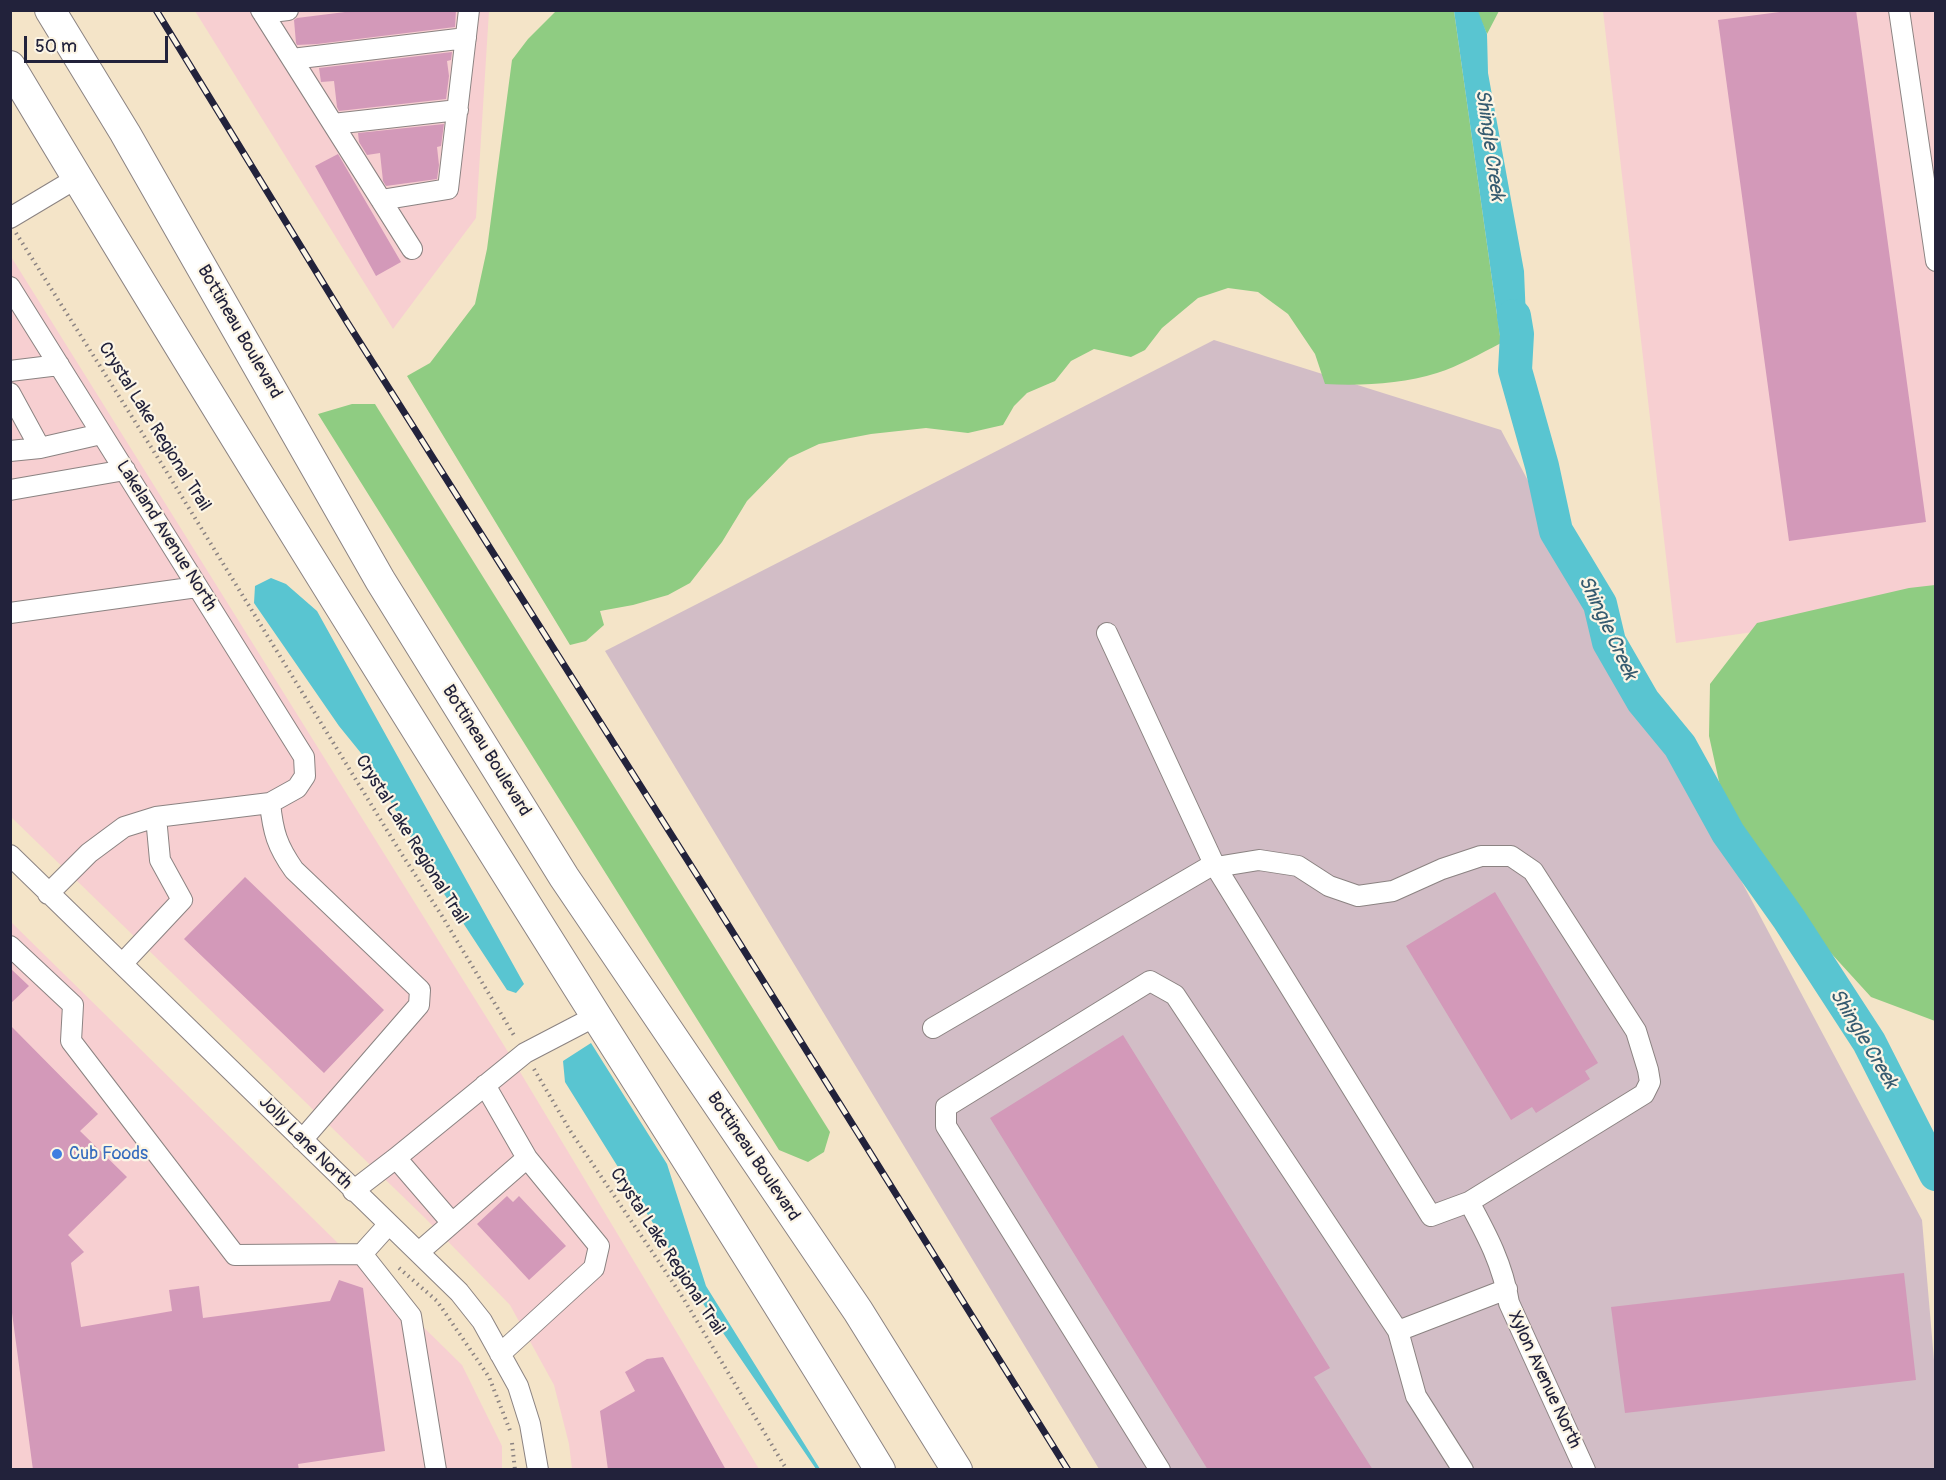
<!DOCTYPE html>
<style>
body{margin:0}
#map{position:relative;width:1946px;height:1480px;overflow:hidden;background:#f4e4c8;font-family:Pangolin,sans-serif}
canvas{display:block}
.frame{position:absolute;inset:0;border:12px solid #22223b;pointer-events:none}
.scale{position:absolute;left:24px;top:36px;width:144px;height:27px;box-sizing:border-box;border:3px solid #22223b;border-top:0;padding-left:8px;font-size:18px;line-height:21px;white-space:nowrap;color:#22223b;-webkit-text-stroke:4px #fcf5e5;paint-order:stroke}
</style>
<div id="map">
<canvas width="1946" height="1480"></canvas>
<div class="frame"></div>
<div class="scale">50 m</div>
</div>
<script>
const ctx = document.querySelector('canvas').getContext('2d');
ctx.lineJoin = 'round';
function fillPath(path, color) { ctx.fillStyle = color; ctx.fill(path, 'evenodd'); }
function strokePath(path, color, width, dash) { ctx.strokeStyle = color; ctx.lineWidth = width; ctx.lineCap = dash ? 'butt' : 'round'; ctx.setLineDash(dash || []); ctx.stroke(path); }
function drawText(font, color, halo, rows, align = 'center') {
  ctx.font = font + ' Pangolin,sans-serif'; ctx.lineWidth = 4.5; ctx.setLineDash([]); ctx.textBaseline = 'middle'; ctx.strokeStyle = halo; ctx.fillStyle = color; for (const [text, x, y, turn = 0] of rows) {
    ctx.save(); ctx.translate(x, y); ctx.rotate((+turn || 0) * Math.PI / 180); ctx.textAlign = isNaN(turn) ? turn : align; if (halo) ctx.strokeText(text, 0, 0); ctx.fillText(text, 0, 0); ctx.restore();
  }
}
fillPath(new Path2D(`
 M195,11H489L476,218L393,329Z
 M1603,11H1935V606L1676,643Z
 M10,255L505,1047L759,1469H572L569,1444L554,1385L510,1305L425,1218L11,817Z
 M10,921L462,1365L502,1446V1469H11Z`), '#f7cfd1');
fillPath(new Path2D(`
 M1214,340L1501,430L1922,1220L1935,1372V1469H1099L605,651Z`), '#d2bdc6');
fillPath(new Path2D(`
 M557,10L1454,11L1501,343C1480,354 1459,366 1437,373C1402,384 1361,386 1325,384L1315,354L1288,314L1258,292L1228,288L1198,298L1162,328L1145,350L1131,357L1094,349L1071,361L1055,381L1027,393L1014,406L1003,425L968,433L926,428L871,434L819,444L789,458L747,501L722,542L690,583L668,595L633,605L600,611L604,625L586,641L570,645L407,376L430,363L475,304L487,249L512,60L528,39Z
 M1478,11H1499L1487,34L1478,14Z
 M352,404H375L830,1132L824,1152L808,1162L779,1150L318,414Z
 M1935,585H1936L1935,1021L1871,997L1798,917L1744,829L1720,786L1709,736L1710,684L1757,623L1909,588Z`), '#8fcc82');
fillPath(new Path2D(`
 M1454,11H1478L1487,34L1488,73L1524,271L1527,343L1510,371L1501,343Z
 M271,578L286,584L317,611L524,984L516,993L507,990L433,877L369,763L339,726L254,603L255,586Z
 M591,1043L667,1164L706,1286L820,1469H816L704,1305L565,1082L563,1061Z`), '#59c5d1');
strokePath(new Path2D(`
 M1514,316L1517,334L1515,370L1542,466L1556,531L1600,604L1609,642L1643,701L1680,746L1728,833L1789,919L1869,1042L1936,1174`), '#59c5d1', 34);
fillPath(new Path2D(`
 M361,10H456L455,27L317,44L297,45L296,43L294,20L297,18Z
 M1795,10H1856L1926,522L1789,541L1718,20Z
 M452,52L451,60L447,61L449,76L446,99L339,111L337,107L334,81L321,82L319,68Z
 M444,124L441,146L437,147L439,165L437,179L386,186L383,181L380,153L367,155L359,142L358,133Z
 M338,154L401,262L376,276L315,166Z
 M245,877L384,1010L324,1073L184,939Z
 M1495,892L1598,1063L1585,1071L1590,1079L1536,1113L1532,1107L1511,1120L1406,946Z
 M10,968L29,986L10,1004Z
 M10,1025L98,1114L80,1131L127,1177L68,1235L84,1252L71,1263L81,1327L172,1311L169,1290L199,1286L203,1318L330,1301L339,1280L363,1288L385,1451L298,1464L299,1470H33L10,1298Z
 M1123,1035L1330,1368L1314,1377L1373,1470H1208L990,1118Z
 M507,1196L513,1202L519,1196L566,1246L529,1280L477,1224Z
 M1904,1273L1916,1380L1625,1413L1611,1307Z
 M663,1357L726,1470H608L600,1411L635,1391L625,1372L647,1359Z`), '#d399b9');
const minor = new Path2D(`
 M261,10L412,249
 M1899,10L1936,261
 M263,13L288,10
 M292,59L466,38
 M333,124L458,110
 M381,200L448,189L469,10
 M10,218L77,178
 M10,287L304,757L305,776L297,788L270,803L156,817L124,827L89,853L48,894
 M10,371L59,365
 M10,393L40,448L101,434
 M10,451L40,448
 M10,490L125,470
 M10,613L197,587
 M1107,633L1214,864L1431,1216L1469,1202
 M270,803C273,832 277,846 294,870L420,990L419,1005L302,1140
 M10,855L459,1292L482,1321L518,1386L530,1424L538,1470
 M1216,867L1259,860L1298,866L1329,886L1358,896L1393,891L1442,869L1481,856H1511L1533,871L1636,1031L1648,1070L1650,1082L1644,1094L1469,1202C1487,1235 1503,1265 1509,1303L1585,1470
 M10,946L73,1005L71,1041L235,1255L362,1254L411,1316L436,1470
 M122,964L182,900L160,860L156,817
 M933,1028L1214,864
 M485,1085L527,1158L599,1246L594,1268L500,1354
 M353,1191L396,1158
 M452,1223L396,1158L525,1053L596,1016
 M419,1252L527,1158
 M362,1254L389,1224
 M1398,1331L1416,1396L1463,1470
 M1160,1470L946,1126V1107L1150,981L1175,995L1398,1331L1507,1289`);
const highway = new Path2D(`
 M50,10L125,133L380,580L564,877L858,1311L957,1470
 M10,66C202,387 400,704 598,1019C693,1169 788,1318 880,1470`);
strokePath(minor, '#8b8382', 22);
strokePath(highway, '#8b8382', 32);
strokePath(new Path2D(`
 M16,233L163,466L401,853L442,916L515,1037
 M534,1069L571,1132L680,1293L787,1470
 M399,1268L437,1301L489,1377L511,1433
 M512,1443L515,1470`), '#8b8382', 4, [1.5, 4.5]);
strokePath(minor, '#fff', 20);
strokePath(highway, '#fff', 30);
const rail = new Path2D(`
 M156,10L347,322L707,891L1068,1470`);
strokePath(rail, '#22223b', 7);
strokePath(rail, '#fcf5e5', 4.5, [14]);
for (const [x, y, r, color] of [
 [57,1154,6,"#3f7fe0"]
]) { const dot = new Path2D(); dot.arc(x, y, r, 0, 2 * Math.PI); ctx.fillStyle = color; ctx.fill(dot); strokePath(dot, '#fcf5e5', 2); }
drawText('18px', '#22223b', '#fcf5e5', [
 ["Bottineau Boulevard",239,332,60],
 ["Crystal Lake Regional Trail",154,427,58],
 ["Lakeland Avenue North",166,536,58],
 ["Bottineau Boulevard",486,751,58],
 ["Crystal Lake Regional Trail",411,840,58],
 ["Jolly Lane North",305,1143,45],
 ["Bottineau Boulevard",753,1157,56],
 ["Crystal Lake Regional Trail",667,1252,57],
 ["Xylon Avenue North",1544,1380,65]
]);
drawText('18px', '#366cbe', '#fcf5e5', [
 ["Cub Foods",69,1154]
], 'left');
drawText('italic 20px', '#355b70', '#fcf5e5', [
 ["Shingle Creek",1489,145,82],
 ["Shingle Creek",1607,628,65],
 ["Shingle Creek",1863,1039,59]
]);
</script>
